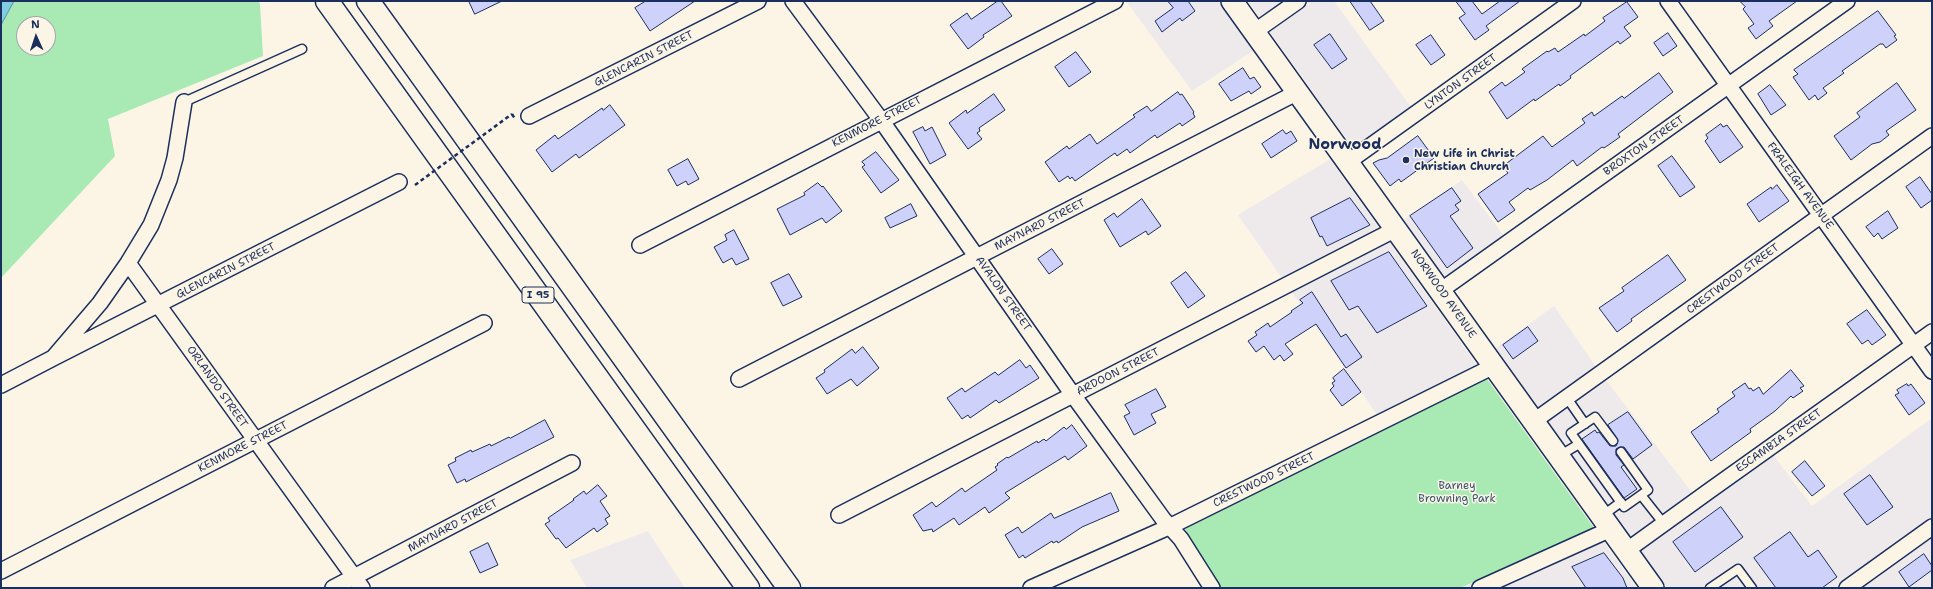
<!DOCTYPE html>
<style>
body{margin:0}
#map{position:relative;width:1933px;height:589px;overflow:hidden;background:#fcf5e5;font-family:"Shantell Sans",sans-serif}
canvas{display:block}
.frame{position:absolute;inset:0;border:2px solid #1b2f5e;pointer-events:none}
.north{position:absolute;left:16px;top:16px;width:40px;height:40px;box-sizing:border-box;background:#fcf5e5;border:1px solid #a2a6af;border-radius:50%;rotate:357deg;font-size:11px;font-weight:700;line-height:16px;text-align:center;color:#1b2f5e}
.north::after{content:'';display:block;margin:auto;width:14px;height:18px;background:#1b2f5e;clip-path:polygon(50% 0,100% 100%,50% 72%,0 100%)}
</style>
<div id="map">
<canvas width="1933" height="589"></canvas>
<div class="frame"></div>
<div class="north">N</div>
</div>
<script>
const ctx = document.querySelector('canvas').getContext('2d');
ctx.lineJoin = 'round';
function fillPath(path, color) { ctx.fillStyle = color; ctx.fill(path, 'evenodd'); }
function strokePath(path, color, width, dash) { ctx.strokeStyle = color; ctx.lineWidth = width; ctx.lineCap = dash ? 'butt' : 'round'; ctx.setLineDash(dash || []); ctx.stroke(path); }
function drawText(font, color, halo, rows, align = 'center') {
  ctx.font = font + ' "Shantell Sans",sans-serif'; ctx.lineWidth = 3; ctx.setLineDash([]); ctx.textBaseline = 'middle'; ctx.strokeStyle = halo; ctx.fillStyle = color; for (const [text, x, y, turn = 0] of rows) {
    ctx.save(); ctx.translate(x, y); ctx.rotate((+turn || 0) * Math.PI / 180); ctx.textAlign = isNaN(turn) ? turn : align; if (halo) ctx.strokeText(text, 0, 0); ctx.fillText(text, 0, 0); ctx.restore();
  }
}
fillPath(new Path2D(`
 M1126,1H1218L1253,51L1192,91Z
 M1248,1H1334L1411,107L1353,148Z
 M1330,159L1487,379L1387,429L1238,215Z
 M1462,180L1513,248L1454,291L1404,220Z
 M1554,306L1596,367L1693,494L1764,443L1812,506L1932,418V588H1667L1496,348Z
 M1594,528L1637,588H1460Z
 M648,531L685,588H587L570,560Z`), '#eeeaeb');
fillPath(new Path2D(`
 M14,1H258L260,4L263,56L108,119L115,156L1,278V25ZM24,24H48V48H24Z
 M1487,379L1594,528L1460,588H1222L1185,529Z`), '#a9eab4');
const water = new Path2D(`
 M1,1H14L1,25Z`);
fillPath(water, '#81cee0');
strokePath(water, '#588eac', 1);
const building = new Path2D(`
 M469,1H502L475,14Z
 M646,1H695L650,31L635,8Z
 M998,1H1001L1012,16L983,35L984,37L968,49L950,25L967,13L971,19Z
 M1168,1H1188L1195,11L1182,21L1180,18L1162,32L1155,21L1173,8Z
 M1350,1H1370L1384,21L1370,30Z
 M1456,1H1472L1482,14L1500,1H1520L1486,26L1489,30L1475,40L1459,18L1465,14Z
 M1740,1H1797L1769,21L1773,26L1756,39L1748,28L1754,24L1743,9L1745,7Z
 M1627,2L1638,17L1624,27L1631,36L1620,44L1618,41L1570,76L1571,78L1560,86L1559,84L1535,101L1534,99L1507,119L1489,92L1502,82L1505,86L1507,85L1525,72L1522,69L1547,51L1548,52L1555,48L1558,52L1584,34L1585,36L1605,21L1603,18Z
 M1878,11L1896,35L1894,36L1897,40L1886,48L1883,44H1880L1842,71L1844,73L1823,88L1827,93L1818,100L1815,95L1809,100L1793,77L1798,74L1794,70Z
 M1668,33L1677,46L1663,56L1654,43Z
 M1330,34L1347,59L1332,69L1314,45Z
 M1431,35L1445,55L1431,65L1416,45Z
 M1076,52L1091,72L1069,87L1055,67Z
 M1243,68L1250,79L1254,77L1261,87L1251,94L1249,91L1231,101L1219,84Z
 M1659,73L1673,92L1618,134L1620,137L1604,148L1602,147L1577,166L1573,160L1547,180L1530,190L1528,188L1509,202L1515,210L1498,222L1478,194L1508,173L1503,166L1543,136L1552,147L1585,123L1582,119L1592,112L1594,116L1622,96L1624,98Z
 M1897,83L1916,110L1886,131L1889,135L1880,142L1872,144L1851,160L1834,136L1860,117L1857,113Z
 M1770,85L1786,105L1771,115L1758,94Z
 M1178,92L1180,95L1182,94L1194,112L1193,113L1195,117L1182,126L1180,123L1157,138L1155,135L1130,153L1127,149L1117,156L1115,153L1075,181L1072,177L1070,179L1068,176L1059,182L1045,162L1067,146L1069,149L1090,134L1097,144L1135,117L1133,115L1147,106L1151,111Z
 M994,94L1005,110L979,128L980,131L977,133L982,139L968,149L949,123L966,110L967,113Z
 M610,105L625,125L579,158L576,154L552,172L536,150L555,135L558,139L602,108L603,110Z
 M1721,124L1723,127L1727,125L1743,147L1720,163L1705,141L1708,138L1706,135Z
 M923,127L925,131L932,127L946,155L930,164L913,132Z
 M1283,130L1286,134L1291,131L1297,141L1271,158L1262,144Z
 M1418,136L1434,158L1401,182L1399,179L1390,186L1373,163L1379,160L1387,158Z
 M876,152L899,180L881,193L862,167L865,165L862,162Z
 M1672,156L1695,187L1680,197L1658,166Z
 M688,159L699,179L688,185L686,181L677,186L668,170Z
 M1920,177L1932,194V200L1921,208L1906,187Z
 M818,183L822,187L823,186L842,211L826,223L822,218L790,235L777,209L805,195L804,193Z
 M1777,185L1789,201L1759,222L1747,204L1771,187L1772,189Z
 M1452,188L1461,201L1455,205L1459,210L1450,216L1473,248L1447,268L1410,216Z
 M1350,198L1370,225L1327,246L1322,236L1320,237L1311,218Z
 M1142,199L1161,226L1148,235L1146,231L1120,247L1104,220L1114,213L1117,217Z
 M911,204L917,216L890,228L885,218Z
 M1888,211L1898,228L1882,239L1878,233L1874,237L1866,227Z
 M734,230L749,259L736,265L732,258L723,263L714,247L727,240L725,235Z
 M1052,249L1063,264L1049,274L1038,259Z
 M1389,252L1427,306L1377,333L1358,306L1349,310L1331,281Z
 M1668,255L1686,280L1631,319L1632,321L1617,332L1599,308L1624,291L1622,288Z
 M1186,272L1205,296L1188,308L1171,283Z
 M789,274L802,297L783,306L771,283Z
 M1312,292L1341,337L1346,334L1362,357L1346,368L1316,324L1285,344L1293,354L1284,361L1280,355L1274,360L1264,346L1256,352L1248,341L1257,335L1255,332L1268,323L1270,327L1292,312L1291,311L1303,303L1300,300Z
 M1867,310L1886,335L1872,345L1868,340L1862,344L1847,324Z
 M1528,327L1538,341L1513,359L1503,345Z
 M863,347L879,368L857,386L851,379L827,394L816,378L825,372L824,370L852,349L855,353Z
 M1020,360L1026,368L1030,365L1039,378L999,403L996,400L970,418L968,415L962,419L947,398L962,388L965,392L995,372L998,375Z
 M1344,369L1361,392L1342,406L1330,390L1334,386L1332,383L1335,381L1333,378Z
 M1791,370L1804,386L1800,388L1803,391L1793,398L1791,396L1775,411L1750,429L1751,432L1711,461L1691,432L1719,412L1717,409L1735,396L1732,392L1745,383L1749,389L1751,388L1753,391L1759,387L1763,394Z
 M1907,384L1908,386L1911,384L1925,403L1909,415L1895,395L1899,393L1897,390Z
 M1156,389L1166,407L1151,414L1156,423L1134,435L1124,416L1130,413L1125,405Z
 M1628,412L1652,445L1633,459L1624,447H1620L1616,449V455L1624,465L1621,467L1637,489L1624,498L1582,439L1595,430L1597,433L1599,432L1610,446H1616L1618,440L1608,425Z
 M545,420L554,437L466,482L465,479L457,483L448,465L456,461L455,458L471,450L472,452L490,444L491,446L509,437L510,438Z
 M1072,425L1087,446L1068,460L1065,456L1005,493L1010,498L989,513L985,507L959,525L954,518L933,532L932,529L923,531L913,515L932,502L936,507L962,488L965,492L997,470L995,467L998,465L997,464L1007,457L1008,458L1037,441L1038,443L1044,439L1046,441L1064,427L1066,429Z
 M1805,461L1825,486L1812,496L1792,472Z
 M1870,475L1893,507L1867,525L1844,494Z
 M598,485L607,496L600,501L610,516L605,519L608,524L597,532L594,528L566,548L558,538L556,539L545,524L550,521L548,518L574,500L573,499L584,491L586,494Z
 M1111,493L1119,511L1082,527L1058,543L1057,541L1053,543L1052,541L1025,558L1023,555L1019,558L1005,535L1018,527L1022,533L1051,513L1054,518Z
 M1721,507L1743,537L1695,572L1673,542Z
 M1790,532L1808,557L1818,550L1837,577L1822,588H1776L1754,558Z
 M488,543L498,565L480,573L470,552Z
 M1604,553L1623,578L1627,588H1586L1572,567Z
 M1924,554L1932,566V570L1909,587L1899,572Z`);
fillPath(building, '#ced2fa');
strokePath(building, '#1b2f5e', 1);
const lane = new Path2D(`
 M184,102L302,49
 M1567,398L1585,424
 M1613,441L1595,417L1571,433L1624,507L1641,495L1664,524
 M1621,452L1648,490L1641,495
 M1559,456L1579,444
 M1602,516L1621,502
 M1710,588L1738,569L1752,588`);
const street = new Path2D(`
 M793,1L881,120L1073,395L1163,519L1181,539L1212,588
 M1668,1L1932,371
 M1254,32L1298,1
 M529,116L758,1
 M1348,162L1573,1
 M640,245L1115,1
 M128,263L362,588
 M1440,291L1847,1
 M53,358L399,182
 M739,379L1298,92
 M1,385L53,358L100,303L128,263L151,225L169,180L175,158L184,102
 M1534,421L1932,136
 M839,515L1396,229
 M1626,551L1709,491L1932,332
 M1,571L484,323
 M333,588L572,463
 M1031,588L1171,526L1494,366
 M1480,588L1611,529
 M1847,588L1932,527`);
const secondary = new Path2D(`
 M1232,1L1653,588`);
const highway = new Path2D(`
 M327,1L748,588
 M368,1L789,588`);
strokePath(lane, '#1b2f5e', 11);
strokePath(street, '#1b2f5e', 18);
strokePath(secondary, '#1b2f5e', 24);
strokePath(highway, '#1b2f5e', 25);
strokePath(new Path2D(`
 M512,114L515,119`), '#1b2f5e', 2.5, [4, 3]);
strokePath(lane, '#fcf5e5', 8);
strokePath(street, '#fcf5e5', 15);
strokePath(secondary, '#fcf5e5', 21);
strokePath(highway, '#fcf5e5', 22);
strokePath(new Path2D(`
 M415,185L512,114`), '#1b2f5e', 2.5, [4, 3]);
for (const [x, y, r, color] of [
 [1406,160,4,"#1b2f5e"]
]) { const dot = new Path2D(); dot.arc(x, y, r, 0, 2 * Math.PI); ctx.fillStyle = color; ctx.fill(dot); strokePath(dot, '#fcf5e5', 1.5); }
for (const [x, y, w] of [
 [538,295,32]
]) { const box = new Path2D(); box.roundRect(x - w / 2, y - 8, w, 16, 3); ctx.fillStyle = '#fcf5e5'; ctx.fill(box); strokePath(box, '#1b2f5e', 1); }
drawText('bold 10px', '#1b2f5e', null, [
 ["I 95",538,295]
]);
drawText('11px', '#1b2f5e', '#fcf5e5', [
 ["GLENCARIN STREET",644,59,-27],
 ["LYNTON STREET",1461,82,-36],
 ["KENMORE STREET",877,122,-27],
 ["BROXTON STREET",1644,146,-35],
 ["FRALEIGH AVENUE",1800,186,54],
 ["MAYNARD STREET",1040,225,-27],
 ["GLENCARIN STREET",226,271,-27],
 ["CRESTWOOD STREET",1733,279,-36],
 ["AVALON STREET",1003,294,55],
 ["NORWOOD AVENUE",1443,294,55],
 ["ARDOON STREET",1118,372,-27],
 ["ORLANDO STREET",217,387,55],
 ["ESCAMBIA STREET",1779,441,-35],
 ["KENMORE STREET",243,447,-27],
 ["CRESTWOOD STREET",1264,480,-26],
 ["MAYNARD STREET",453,526,-28]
]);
drawText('bold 11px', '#1b2f5e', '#fcf5e5', [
 ["New Life in Christ",1414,154],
 ["Christian Church",1414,167]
], 'left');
drawText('11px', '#37546f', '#fcf5e5', [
 ["Barney",1457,486],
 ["Browning Park",1457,499]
]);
drawText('bold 15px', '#1b2f5e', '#fcf5e5', [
 ["Norwood",1345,145]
]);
</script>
